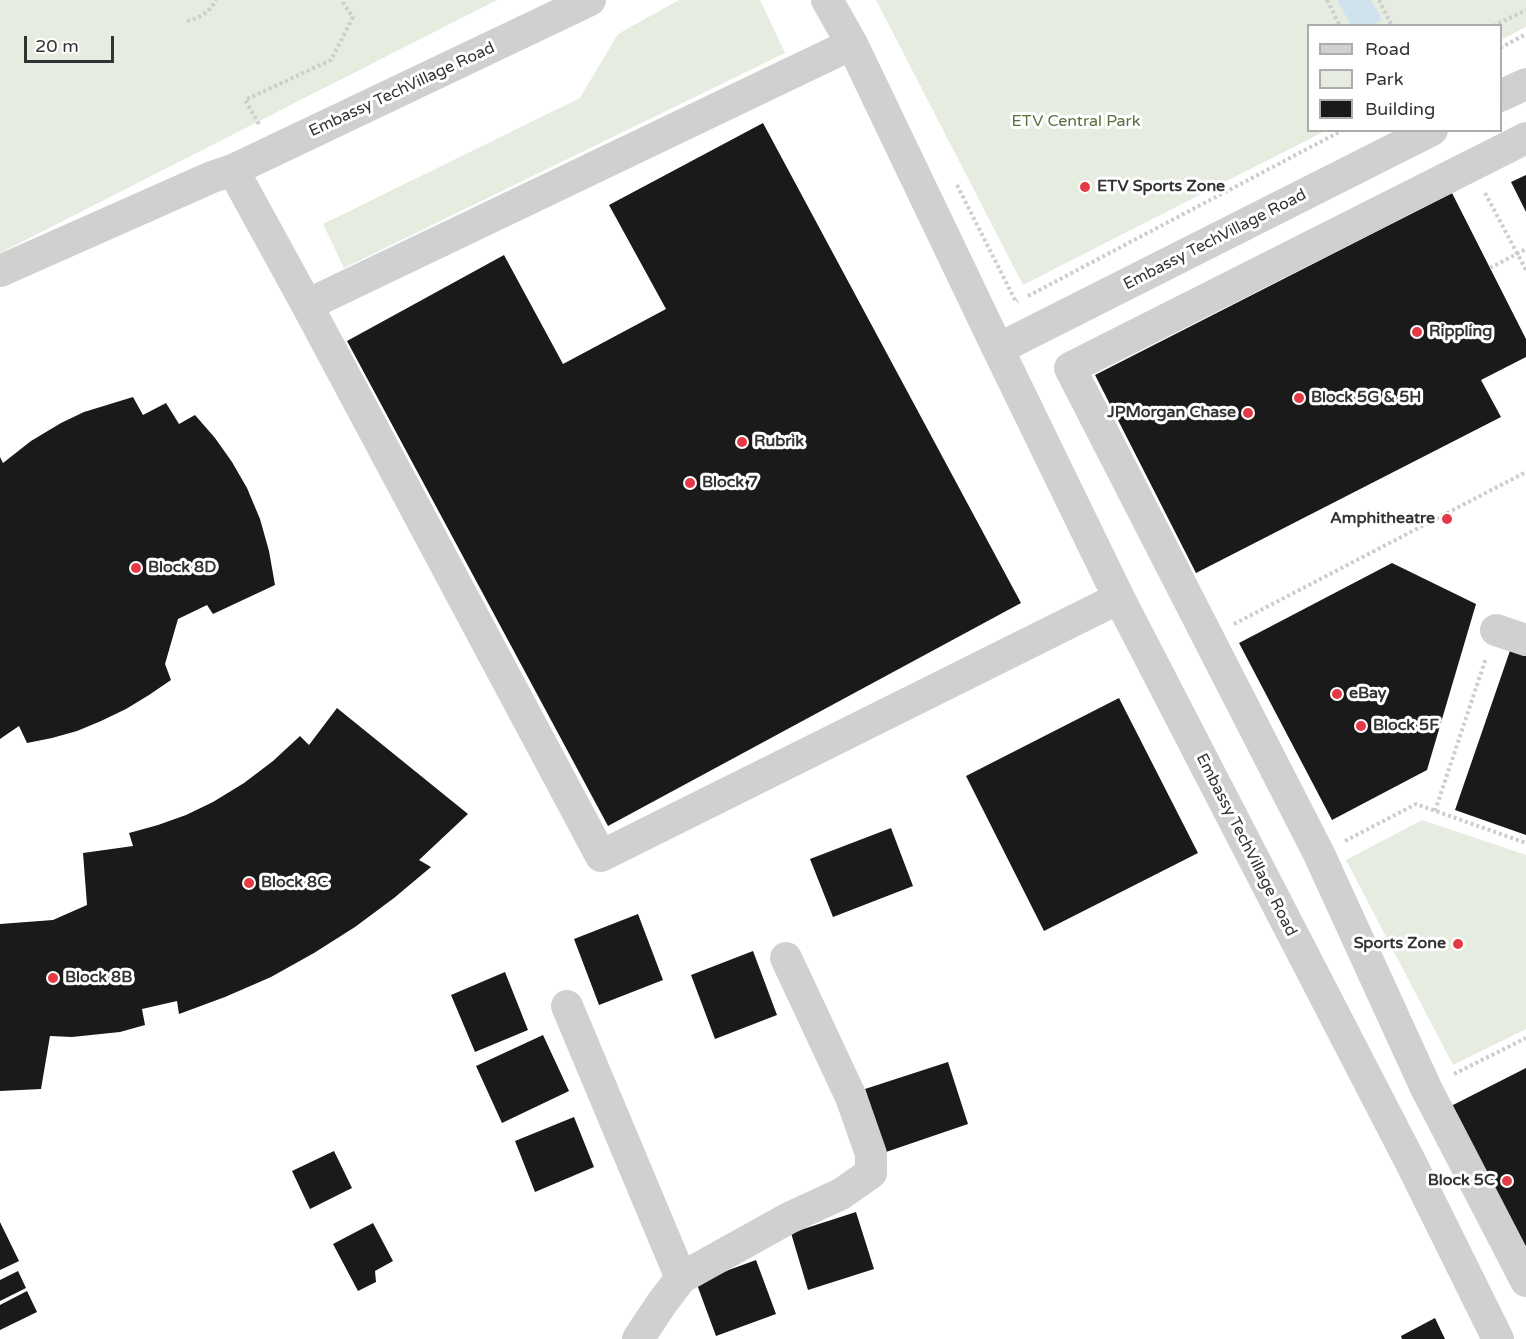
<!DOCTYPE html>
<style>
body{margin:0}
#map{position:relative;width:1526px;height:1339px;overflow:hidden;background:#fff;font-family:"Varela Round",sans-serif}
canvas{display:block}
.legend{position:absolute;left:1307px;top:24px;width:195px;height:108px;box-sizing:border-box;background:#fff;border:2px solid #adadad;margin:0;padding:8px 10px;list-style:none;font-size:18px;color:#333}
.legend li{display:flex;align-items:center;gap:12px;height:30px}
.legend b{width:30px;border:2px solid #adadad}
.scale{position:absolute;left:24px;top:36px;width:90px;height:27px;box-sizing:border-box;border:3px solid #333;border-top:0;padding-left:8px;font-size:18px;line-height:21px;white-space:nowrap;color:#333;-webkit-text-stroke:4px #fff;paint-order:stroke}
</style>
<div id="map">
<canvas width="1526" height="1339"></canvas>
<ul class="legend">
<li><b style="height:8px;background:#d0d0d0"></b>Road</li>
<li><b style="height:16px;background:#e6ecdf"></b>Park</li>
<li><b style="height:16px;background:#1a1a1a"></b>Building</li>
</ul>
<div class="scale">20 m</div>
</div>
<script>
const ctx = document.querySelector('canvas').getContext('2d');
ctx.lineJoin = 'round';
function fillPath(path, color) { ctx.fillStyle = color; ctx.fill(path, 'evenodd'); }
function strokePath(path, color, width, dash) { ctx.strokeStyle = color; ctx.lineWidth = width; ctx.lineCap = dash ? 'butt' : 'round'; ctx.setLineDash(dash || []); ctx.stroke(path); }
function drawText(font, color, halo, rows, align = 'center') {
  ctx.font = font + ' "Varela Round",sans-serif'; ctx.lineWidth = 6; ctx.setLineDash([]); ctx.textBaseline = 'middle'; ctx.strokeStyle = halo; ctx.fillStyle = color; for (const [text, x, y, turn = 0] of rows) {
    ctx.save(); ctx.translate(x, y); ctx.rotate((+turn || 0) * Math.PI / 180); ctx.textAlign = isNaN(turn) ? turn : align; if (halo) ctx.strokeText(text, 0, 0); ctx.fillText(text, 0, 0); ctx.restore();
  }
}
fillPath(new Path2D(`
 M0,0H497L0,253Z
 M679,0H760L785,53L344,268L323,224L580,98L618,34Z
 M876,0H1526V27L1501,40L1500,26H1308V130L1325,131L1023,285Z
 M1422,820L1526,855V1029L1453,1065L1346,860Z`), '#e6ecdf');
fillPath(new Path2D(`
 M1337,0H1371L1382,20L1372,25H1351Z`), '#cfe2ee');
fillPath(new Path2D(`
 M763,123L1021,603L608,826L347,341L504,255L563,364L666,309L609,205Z
 M1526,175V212L1511,182Z
 M1452,193L1526,339V357L1481,380L1501,417L1196,573L1095,375Z
 M133,397L143,415L166,403L179,424L195,415L215,438L232,462L247,488L260,519L269,551L275,585L213,614L207,605L178,619L165,664L171,680L149,695L126,709L101,721L77,731L52,738L27,743L19,726L0,739V457L3,463L31,441L61,423L84,412Z
 M1392,563L1476,604L1427,770L1332,820L1239,643Z
 M1513,642L1526,646V835L1455,810Z
 M1119,698L1198,853L1044,931L966,776Z
 M337,708L468,814L419,860L431,867L394,898L355,927L314,953L271,977L225,997L179,1014L177,1001L142,1009L145,1025L120,1032L72,1037L50,1036L41,1089L0,1091V924L53,920L87,905L83,853L133,846L129,833L158,825L186,815L213,802L244,783L273,761L300,736L309,745Z
 M891,828L913,886L833,917L810,859Z
 M638,914L663,980L599,1005L574,939Z
 M753,951L777,1015L715,1039L691,975Z
 M505,972L528,1030L475,1052L451,995Z
 M543,1035L569,1091L502,1123L476,1066Z
 M948,1062L968,1124L886,1152L865,1089Z
 M1526,1068V1256L1451,1106Z
 M574,1117L594,1167L535,1192L515,1141Z
 M334,1151L352,1188L310,1209L292,1171Z
 M856,1212L874,1269L808,1290L791,1233Z
 M0,1222L19,1261L0,1270Z
 M373,1223L393,1261L375,1271L376,1282L358,1291L333,1244Z
 M756,1260L776,1314L716,1336L696,1282Z
 M18,1271L26,1288L0,1301V1280Z
 M27,1291L37,1312L0,1330V1305Z
 M1435,1318L1445,1339H1402L1401,1336Z`), '#1a1a1a');
strokePath(new Path2D(`
 M1327,0L1340,26
 M1379,0L1392,26
 M187,21C200,18 210,12 216,0
 M1493,26L1526,10
 M1500,48L1526,34
 M259,124L245,100L331,60L353,17L341,0
 M957,185L1016,302L1018,301
 M1485,193L1526,270
 M1490,268L1526,249
 M1028,296L1343,130
 M1234,624L1526,472
 M1435,811L1486,658
 M1345,841L1416,804L1526,843
 M1454,1074L1526,1038`), '#cdcdcd', 4, [3, 3]);
strokePath(new Path2D(`
 M827,0L852,44L998,349L1119,598L1410,1161L1498,1339
 M1500,96L1526,84
 M1526,138L1070,368L1319,854L1426,1088L1526,1281
 M233,170L307,305L601,856L1119,598
 M0,271L212,177L233,170L590,0
 M307,305L852,44
 M998,349L1432,130
 M1496,630L1526,640
 M567,1006L681,1278
 M638,1339L662,1303L681,1278L789,1218L841,1194L871,1173V1154L851,1097L786,958`), '#d0d0d0', 32);
for (const [x, y, r, color] of [
 [1085,187,6,"#e63946"],
 [1417,332,6,"#e63946"],
 [1299,398,6,"#e63946"],
 [1248,413,6,"#e63946"],
 [742,442,6,"#e63946"],
 [690,483,6,"#e63946"],
 [1447,519,6,"#e63946"],
 [136,568,6,"#e63946"],
 [1337,694,6,"#e63946"],
 [1361,726,6,"#e63946"],
 [249,883,6,"#e63946"],
 [1458,944,6,"#e63946"],
 [53,978,6,"#e63946"],
 [1507,1181,6,"#e63946"]
]) { const dot = new Path2D(); dot.arc(x, y, r, 0, 2 * Math.PI); ctx.fillStyle = color; ctx.fill(dot); strokePath(dot, '#fff', 2); }
drawText('16px', '#333', '#fff', [
 ["Embassy TechVillage Road",402,90,-25],
 ["Embassy TechVillage Road",1215,240,-27],
 ["Embassy TechVillage Road",1246,845,63]
]);
drawText('16px', '#56703f', '#fff', [
 ["ETV Central Park",1076,122]
]);
drawText('bold 16px', '#333', '#fff', [
 ["ETV Sports Zone",1097,187],
 ["Rippling",1429,332],
 ["Block 5G & 5H",1311,398],
 ["JPMorgan Chase",1236,413,"right"],
 ["Rubrik",754,442],
 ["Block 7",702,483],
 ["Amphitheatre",1435,519,"right"],
 ["Block 8D",148,568],
 ["eBay",1349,694],
 ["Block 5F",1373,726],
 ["Block 8C",261,883],
 ["Sports Zone",1446,944,"right"],
 ["Block 8B",65,978],
 ["Block 5C",1495,1181,"right"]
], 'left');
</script>
